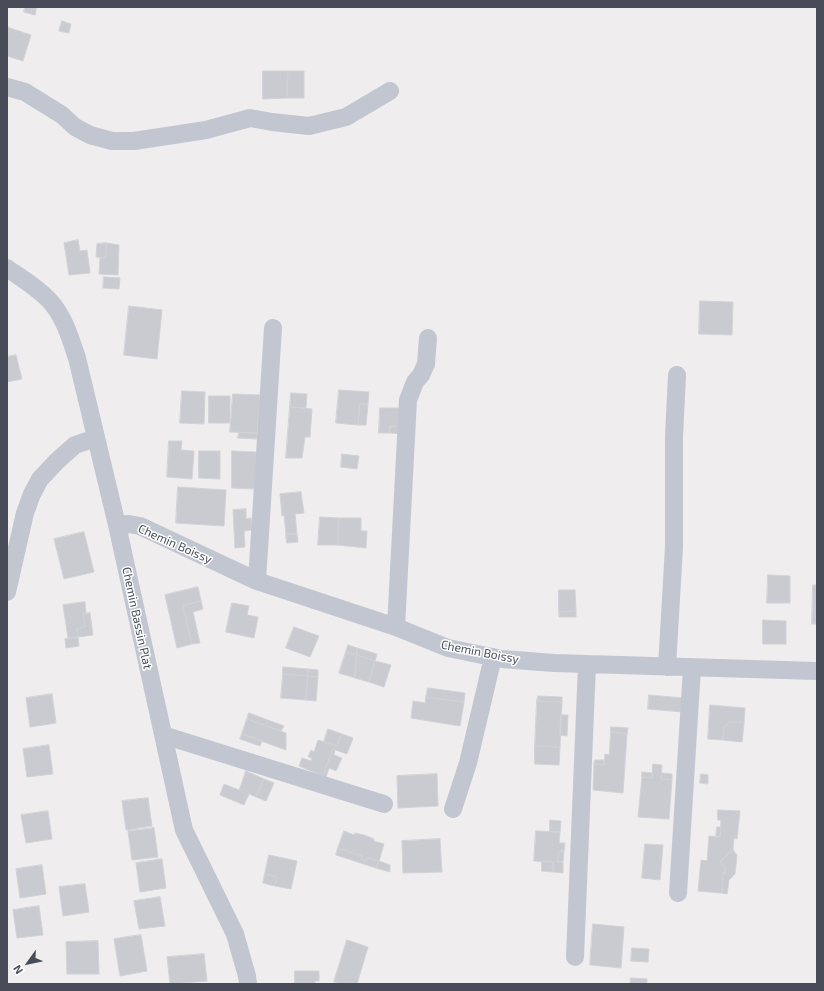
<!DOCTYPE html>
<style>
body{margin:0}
#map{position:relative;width:824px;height:991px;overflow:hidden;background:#efeded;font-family:"Exo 2",sans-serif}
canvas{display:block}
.frame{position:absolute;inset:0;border:8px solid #474c58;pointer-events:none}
.north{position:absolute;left:8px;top:943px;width:40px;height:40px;-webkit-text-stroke:3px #fff;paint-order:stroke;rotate:237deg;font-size:11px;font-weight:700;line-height:16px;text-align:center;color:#474c58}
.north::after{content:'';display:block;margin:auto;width:14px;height:18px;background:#474c58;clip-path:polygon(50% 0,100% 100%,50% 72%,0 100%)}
</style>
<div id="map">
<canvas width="824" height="991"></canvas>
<div class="frame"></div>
<div class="north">N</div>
</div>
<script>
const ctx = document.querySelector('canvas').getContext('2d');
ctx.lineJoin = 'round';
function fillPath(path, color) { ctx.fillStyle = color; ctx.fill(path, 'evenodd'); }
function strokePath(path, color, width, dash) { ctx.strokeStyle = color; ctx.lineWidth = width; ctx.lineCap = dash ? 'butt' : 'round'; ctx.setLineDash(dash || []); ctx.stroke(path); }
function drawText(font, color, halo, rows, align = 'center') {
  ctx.font = font + ' "Exo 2",sans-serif'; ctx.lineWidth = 3; ctx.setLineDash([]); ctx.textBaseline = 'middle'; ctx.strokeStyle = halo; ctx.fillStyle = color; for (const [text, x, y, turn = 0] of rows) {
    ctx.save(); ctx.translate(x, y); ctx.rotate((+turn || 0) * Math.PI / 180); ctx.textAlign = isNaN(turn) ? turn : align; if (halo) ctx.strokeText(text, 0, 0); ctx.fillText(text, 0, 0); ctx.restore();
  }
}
const building = new Path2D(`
 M25,7H37L36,10L32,9L31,14L24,12Z
 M32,9L36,10L35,15L31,14Z
 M62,21L71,24L69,33L59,31Z
 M7,27L31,35L23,61L7,56Z
 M263,71H288L287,98L263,99Z
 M288,71H304V98H287Z
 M78,240L80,251L87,250L90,273L69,275L64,243Z
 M106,243V258L96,257L97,244Z
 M106,243L119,245L118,275L99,274L100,258H106Z
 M104,277L120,278L119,289L103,288Z
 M700,301L733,302L732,335L699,334Z
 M129,306L162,310L157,359L124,355Z
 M16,355L22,379L7,382V357Z
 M339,390L369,392L368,404H360L358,425L336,423Z
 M182,391L205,392L204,424L180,423Z
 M291,393L307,394L306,408L290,407Z
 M233,394L260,395L257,433L230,432Z
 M209,396H230V423H209Z
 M360,404H368L366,425H358Z
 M290,407L312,409L310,437H305L302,458H286Z
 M380,408H403L402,427L390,426V433H379Z
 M390,426L402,427V434L390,433Z
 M239,432L257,433V439L238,438Z
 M169,441H182L181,450L194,451L192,479L167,477Z
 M199,451H220V479L199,478Z
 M232,451L256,452V489L232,488Z
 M342,454L359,456L357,469L341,467Z
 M178,487L226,490L224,526L176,523Z
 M301,492L304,513L295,514L297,534H286L284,515L282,516L280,494Z
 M246,509V519L251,518L252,530L244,531L245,547L235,548L233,510Z
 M320,517L339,518L338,545H318Z
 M339,518H361V531H367L366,548L338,545Z
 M84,532L94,572L64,579L54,539Z
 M286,534H297L298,542L287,543Z
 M768,575L790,576V603H767Z
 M813,585H817V624H812Z
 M198,587L201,601L183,606L192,644L177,648L165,595Z
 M559,590H575L576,611L559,612Z
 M201,601L203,609L193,612L200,643L192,644L183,606Z
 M85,602L86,613L83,614L85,627L77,629L78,637L68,638L63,605Z
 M232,603L249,606L247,615L258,617L254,638L226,632Z
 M576,611V617H559V612Z
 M90,613L93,635L78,637L77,629L85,627L83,614Z
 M763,620L786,621V644H763Z
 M294,627L319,636L310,657L286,648Z
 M78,637L79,646L66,648L65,639Z
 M348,645L357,648V655L346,652Z
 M357,648L377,654L375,661L357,655Z
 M346,652L357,655L355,678L339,673Z
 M357,655L375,661L369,682L355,678Z
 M375,661L391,665L384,687L369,682Z
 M283,667L308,669V676L283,674Z
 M308,669L318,670V677L308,676Z
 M283,674L308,676L306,700L281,698Z
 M308,676L318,677L316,701L306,700Z
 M428,688L465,693L464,702L426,697Z
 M52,694L56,723L30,727L26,698Z
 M649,695L683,698L682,712L648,709Z
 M538,696L562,697V702L537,701Z
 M426,697L464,702L460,726L411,718L413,701L425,703Z
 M537,701L562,702L560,747L535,746Z
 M710,705L745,708L744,723L730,722L724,728L723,740L708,739Z
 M249,713L284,726L281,731L247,719Z
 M561,715H568L567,736L560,735Z
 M247,719L286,733V750L242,734Z
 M730,722L744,723L742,742L723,740L724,728Z
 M611,727L628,728L627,734L611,732Z
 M328,729L342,734L337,746L324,742Z
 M611,732L627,734L623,793L593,790L594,764L604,765L605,754L609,755Z
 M242,734L262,741L260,746L240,739Z
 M342,734L353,738L347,754L333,749L323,776L299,766L302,758L311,761L312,758L308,757L311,750L314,752L318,740L337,746Z
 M49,745L53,774L27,777L23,749Z
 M535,746L560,747L559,765L535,764Z
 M333,749L335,750L334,755L342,758L336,771L329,768L326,777L323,776Z
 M595,760H604V765L594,764Z
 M653,764L662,765L661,779L672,780L669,819L638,817L642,777L652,778Z
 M246,771L264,779L256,797L249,794L244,805L220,795L224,784L239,790Z
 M642,772L652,773V778L642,777Z
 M662,773L672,774V780L661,779Z
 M437,774L438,806L398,808L397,776Z
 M701,774L708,775V784L700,783Z
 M264,779L274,783L266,801L256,797Z
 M148,798L152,826L126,830L122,801Z
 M718,810L740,811L737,839L734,838L733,850L720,862L725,868V873H723L722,893L698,891L701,860L707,861L709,836L720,837L721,820H718Z
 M48,811L52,839L26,843L21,815Z
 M550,820L561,821L560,832H550Z
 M717,827H721L720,837H716Z
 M154,828L158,857L132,860L128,831Z
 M344,831L354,835L355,833L364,835L374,839V841L384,844L379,861L368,858L367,861L361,859L362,856L338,848Z
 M536,831L560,832L559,843H565L564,851H559L558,862H563V873L553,872V862L534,861Z
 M440,839L442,872L403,873L402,841Z
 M645,844L663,845L660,880L642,878Z
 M338,848L362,856L361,859L367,861L368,858L379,861L376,868L336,855Z
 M733,850L737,855L735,874L729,880L727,894L722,893L723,873H725V868L720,862Z
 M559,851H564L563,862H558Z
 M269,855L297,861L291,889L275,886L277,877L265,874Z
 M162,859L166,888L140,892L136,863Z
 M379,861L390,865V872L376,868Z
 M542,861L553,862V872L542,871Z
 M42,865L46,894L20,898L16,869Z
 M265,874L277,877L275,886L263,883Z
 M85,884L89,912L63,916L59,887Z
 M160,897L165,926L139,929L134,901Z
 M39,906L43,935L17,938L13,910Z
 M593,924L624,927L621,968L590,965Z
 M141,935L147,971L120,976L114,939Z
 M347,940L368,947L357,984H342L334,982Z
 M98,941L99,974H67L66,942Z
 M632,948L649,949L648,962L631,961Z
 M204,954L207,981L170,984L167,957Z
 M295,971H319V981H315V984H295Z
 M631,978L647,979V984H630Z`);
fillPath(building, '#cacbd1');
strokePath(building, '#d1d2d8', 1);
strokePath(new Path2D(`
 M7,87L25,92L62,115L75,127L90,135L112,141H134L206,130L250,118L272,122L309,126L346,117L390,91
 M7,268C21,278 37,287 49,300C64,316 70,337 77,358L117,525L184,830L235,934L247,976L248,984
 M117,525L129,524L140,526L257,581L396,627L448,648L502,659L554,663L817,671
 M257,581L273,328
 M7,592L25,513L32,494L40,479L57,461L75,445L96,438
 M396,627L408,400L415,382L421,375L426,364L428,338
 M667,667L674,547V437L677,375
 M163,735L384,804
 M453,809L468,763L493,657
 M678,893L692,668
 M575,957L587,664`), '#c1c6d1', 18);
drawText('12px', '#474c58', '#fff', [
 ["Chemin Boissy",175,544,24],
 ["Chemin Bassin Plat",137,618,78],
 ["Chemin Boissy",480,652,11]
]);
</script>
